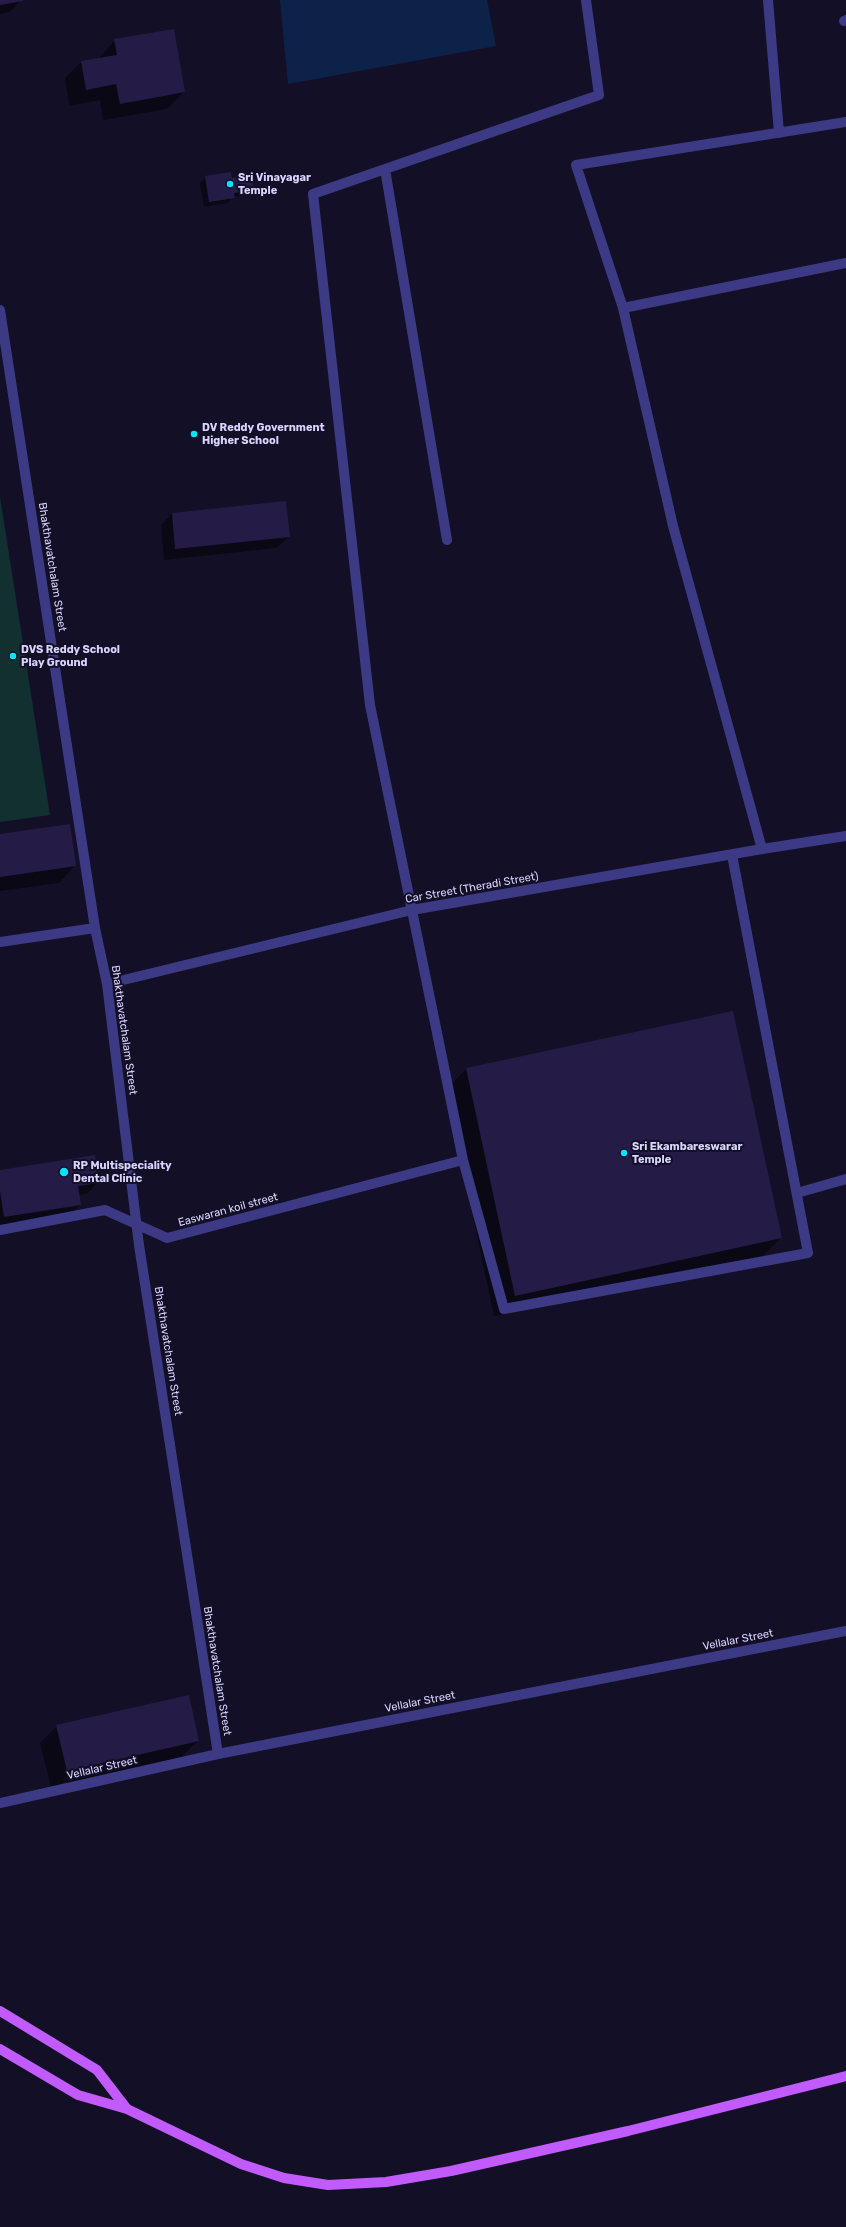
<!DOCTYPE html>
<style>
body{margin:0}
canvas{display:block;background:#130f26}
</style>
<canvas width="846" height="2227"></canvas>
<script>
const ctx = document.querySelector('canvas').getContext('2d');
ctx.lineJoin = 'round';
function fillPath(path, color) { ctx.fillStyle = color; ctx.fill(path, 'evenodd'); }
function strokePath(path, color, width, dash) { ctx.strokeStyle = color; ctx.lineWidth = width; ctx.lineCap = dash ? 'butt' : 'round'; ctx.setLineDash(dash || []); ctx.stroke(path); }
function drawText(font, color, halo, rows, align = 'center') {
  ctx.font = font + ' Rubik,sans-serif'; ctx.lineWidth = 4; ctx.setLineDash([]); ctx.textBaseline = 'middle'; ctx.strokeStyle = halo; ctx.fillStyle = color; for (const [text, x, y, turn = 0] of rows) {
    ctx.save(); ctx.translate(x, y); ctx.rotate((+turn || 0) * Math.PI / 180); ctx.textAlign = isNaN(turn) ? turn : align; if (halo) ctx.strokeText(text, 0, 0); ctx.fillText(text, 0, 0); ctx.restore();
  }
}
fillPath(new Path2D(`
 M0,497L50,815L0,822Z`), '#12302f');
fillPath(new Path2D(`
 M280,0H487L496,46L288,84Z`), '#0c2248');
fillPath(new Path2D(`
 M0,0H21L10,12L0,14Z
 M115,40L184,92L167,109L103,120L100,100L69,106L65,78L81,62L98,59Z
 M206,177L231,179L253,189L247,195L233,197L228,203L204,207L200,183Z
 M172,513L289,537L277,548L164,560L161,525Z
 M0,835L75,866L59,883L0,891Z
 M466,1069L781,1238L760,1259L494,1316L446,1090Z
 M0,1171L98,1182L87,1194L78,1195L80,1205L68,1216L0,1227Z
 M57,1726L198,1741L181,1757L51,1787L40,1743Z`), '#0007');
fillPath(new Path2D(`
 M0,0H23V1L0,5Z
 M174,29L185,92L120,104L116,84L86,90L81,61L117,55L114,39Z
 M231,172L232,178L251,174L254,190L234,193L235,198L209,202L205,176Z
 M286,501L290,537L175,549L172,513Z
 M70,824L76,866L0,877V834Z
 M733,1011L782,1238L515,1296L466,1068Z
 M95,1155L99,1183L78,1186L81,1205L4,1217L0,1191V1170Z
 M189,1695L199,1741L67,1771L56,1725Z`), '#241b47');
strokePath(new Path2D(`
 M586,0L599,95L313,194L370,705L463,1160L504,1309L808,1253L732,855
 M768,0L779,133
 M844,21L846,20
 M385,169L447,540
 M623,308L846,263
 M762,849L673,526L623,308L576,165L846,122
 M0,942L95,928
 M797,1193L846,1179
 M0,1230L105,1210L167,1238L463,1160`), '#3d3a85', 10);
strokePath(new Path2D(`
 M0,310L95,928L107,984L139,1245L218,1754
 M107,984L412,910L762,849L846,836
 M0,1803L218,1754L846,1631`), '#3d3a85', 10);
strokePath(new Path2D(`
 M0,2011L97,2070L127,2109
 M0,2049L78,2095L127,2109L241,2164L284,2178L328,2185L386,2182L451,2171L628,2131L846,2076`), '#c25bff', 10);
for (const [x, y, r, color] of [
 [230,184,4,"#00e5ff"],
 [194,434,4,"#00e5ff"],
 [13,656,4,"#00e5ff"],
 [624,1153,4,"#00e5ff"],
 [64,1172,5,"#00e5ff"]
]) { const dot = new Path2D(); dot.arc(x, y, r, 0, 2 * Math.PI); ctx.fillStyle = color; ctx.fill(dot); strokePath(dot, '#130f26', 1.5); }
drawText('bold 11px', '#d9d4ff', '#130f26', [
 ["Sri Vinayagar",238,178],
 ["Temple",238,191],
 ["DV Reddy Government",202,428],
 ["Higher School",202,441],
 ["DVS Reddy School",21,650],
 ["Play Ground",21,663],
 ["Sri Ekambareswarar",632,1147],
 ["Temple",632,1160],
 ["RP Multispeciality",73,1166],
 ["Dental Clinic",73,1179]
], 'left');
drawText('11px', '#d9d4ff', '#130f26', [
 ["Bhakthavatchalam Street",52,567,81],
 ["Car Street (Theradi Street)",472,888,-10],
 ["Bhakthavatchalam Street",124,1030,82],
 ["Easwaran koil street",228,1210,-15],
 ["Bhakthavatchalam Street",168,1351,81],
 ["Vellalar Street",738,1640,-11],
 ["Bhakthavatchalam Street",217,1671,81],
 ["Vellalar Street",420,1702,-11],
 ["Vellalar Street",102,1768,-13]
]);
</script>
